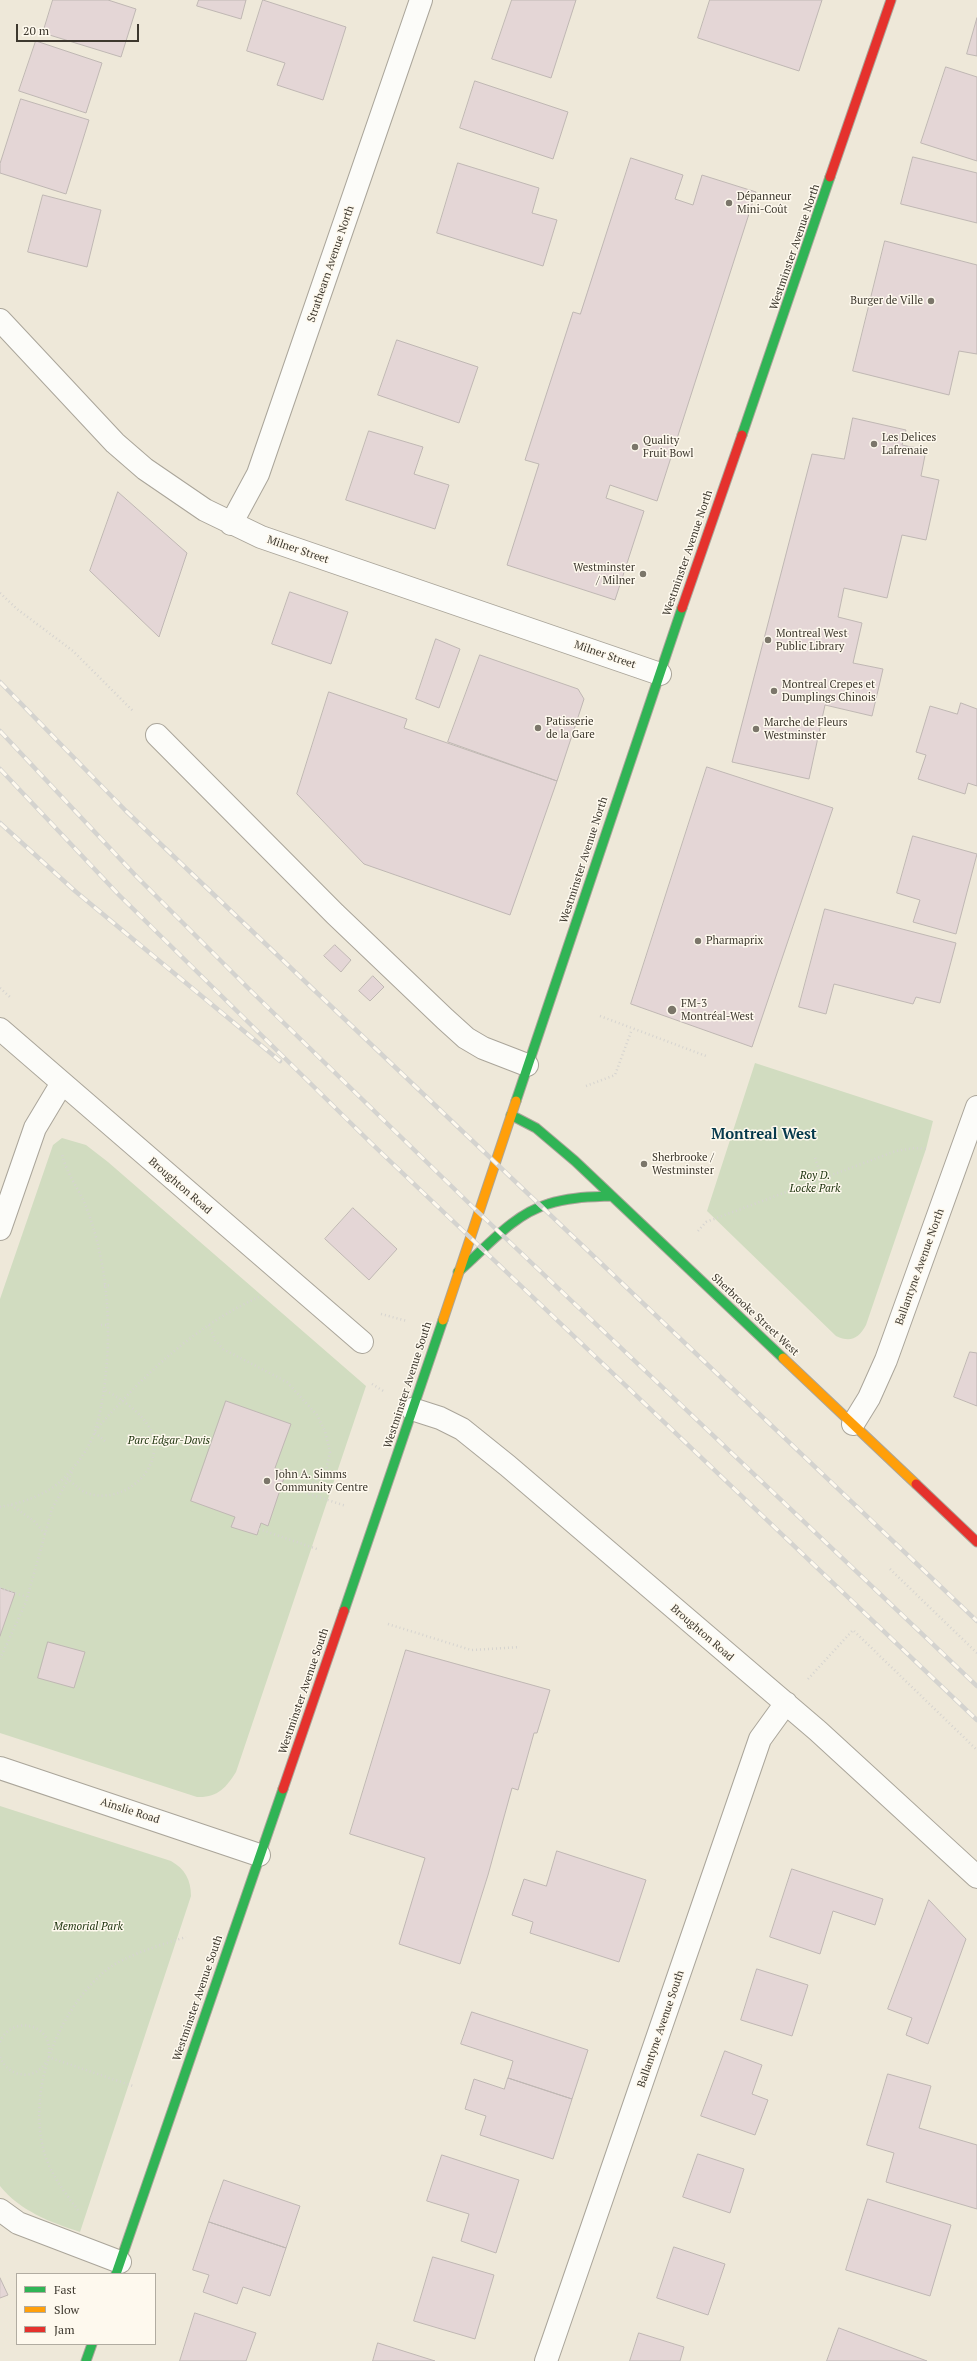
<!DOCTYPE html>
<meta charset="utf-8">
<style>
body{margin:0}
#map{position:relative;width:977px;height:2361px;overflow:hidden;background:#eee8d9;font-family:"PT Serif",serif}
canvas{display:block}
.legend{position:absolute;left:16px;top:2273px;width:140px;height:72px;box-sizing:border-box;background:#fef9ee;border:1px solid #b1aca1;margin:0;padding:5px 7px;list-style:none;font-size:12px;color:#3d382e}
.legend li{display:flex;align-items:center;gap:8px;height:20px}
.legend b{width:20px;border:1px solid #b1aca1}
.scale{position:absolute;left:16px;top:24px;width:123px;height:18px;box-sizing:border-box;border:2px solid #3d382e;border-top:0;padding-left:5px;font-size:12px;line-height:14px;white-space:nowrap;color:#3d382e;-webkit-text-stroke:3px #fef9ee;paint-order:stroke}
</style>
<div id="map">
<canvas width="977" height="2361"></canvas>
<ul class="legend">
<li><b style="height:5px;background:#30b455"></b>Fast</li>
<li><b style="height:5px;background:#ff9f0a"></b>Slow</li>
<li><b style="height:5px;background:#e5322d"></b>Jam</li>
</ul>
<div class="scale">20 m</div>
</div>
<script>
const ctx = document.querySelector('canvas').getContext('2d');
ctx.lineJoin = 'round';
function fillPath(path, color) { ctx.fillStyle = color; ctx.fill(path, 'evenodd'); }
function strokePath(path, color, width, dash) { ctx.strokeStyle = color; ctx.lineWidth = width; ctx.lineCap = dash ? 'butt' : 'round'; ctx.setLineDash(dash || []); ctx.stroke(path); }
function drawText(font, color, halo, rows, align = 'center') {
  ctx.font = font + ' "PT Serif",serif'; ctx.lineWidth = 3; ctx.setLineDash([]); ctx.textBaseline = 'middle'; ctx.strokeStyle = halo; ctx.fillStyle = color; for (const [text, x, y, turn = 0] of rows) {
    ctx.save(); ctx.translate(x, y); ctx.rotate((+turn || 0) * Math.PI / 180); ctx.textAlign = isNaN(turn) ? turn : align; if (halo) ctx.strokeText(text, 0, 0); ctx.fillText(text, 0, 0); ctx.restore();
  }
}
fillPath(new Path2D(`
 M755,1063L933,1121L926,1149L866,1325C859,1338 851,1343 836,1336L707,1211Z
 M62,1138L86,1145L108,1162L366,1386L236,1772C226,1788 217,1798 197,1797L0,1733V1299L53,1145Z
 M0,1806L171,1861C185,1869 191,1880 191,1896L80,2232C50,2222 20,2211 0,2186Z`), '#d1dcc0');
const building = new Path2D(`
 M53,0H108L136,9L121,57L43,33Z
 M199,0H246L241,19L197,6Z
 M263,0L346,27L323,100L277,85L285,63L247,51Z
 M512,0H576L551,78L492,59Z
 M710,0H822L799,71L698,38Z
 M977,18V56L967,54Z
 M36,41L102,63L86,113L19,91Z
 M946,67L977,77V161L921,143Z
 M475,81L568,112L553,159L460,128Z
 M21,99L89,120L66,194L0,173V164Z
 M913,157L977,173V223L901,204Z
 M631,158L683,175L675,199L693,205L702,175L756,192L657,501L610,485L606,498L644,511L615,600L507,565L539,464L525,460L573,312L580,314Z
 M458,163L539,188L532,213L557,220L543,266L437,233Z
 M43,195L101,210L87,267L28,252Z
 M885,241L977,265V354L959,351L949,395L853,371Z
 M397,340L478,367L459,423L378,395Z
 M853,418L906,430L902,445L926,450L921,476L939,480L926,540L902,535L887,598L844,588L838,617L862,623L853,663L883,669L872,716L825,705L809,779L732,762L812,454L844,459Z
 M369,431L423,447L414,474L449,485L435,529L346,500Z
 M118,492L187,553L159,637L90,571Z
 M290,592L348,612L331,664L272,644Z
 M436,639L460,649L439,708L416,699Z
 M480,655L578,689L584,699L557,781L448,742Z
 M329,692L407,719L404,728L557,781L510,915L364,864L297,794Z
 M961,703L977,709V786L968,783L965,794L918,779L926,755L916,752L930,706L957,714Z
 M707,767L833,808L752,1047L631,1004Z
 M913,836L977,854L956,934L913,922L920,900L897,893Z
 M825,909L956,943L940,1003L916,997L913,1004L834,984L826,1014L799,1007Z
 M335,945L351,960L341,972L324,956Z
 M373,976L384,987L370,1001L359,991Z
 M353,1208L397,1249L369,1280L325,1239Z
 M970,1352L977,1353V1406L954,1397Z
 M226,1401L291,1424L275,1468L286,1472L268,1526L261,1523L257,1535L231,1527L235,1517L191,1501Z
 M0,1588L15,1593L0,1636Z
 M48,1642L85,1652L74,1688L38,1678Z
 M406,1650L550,1690L537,1733H534L518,1790L512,1788L488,1875L460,1964L399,1944L425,1858L350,1834Z
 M557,1851L646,1880L619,1962L530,1933L533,1922L512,1915L524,1879L546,1886Z
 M792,1869L883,1899L875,1925L833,1911L820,1954L770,1937Z
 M929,1900L966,1939L928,2044L906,2035L912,2018L888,2009Z
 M757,1969L808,1985L792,2036L741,2020Z
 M472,2012L588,2050L572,2099L508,2078L513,2061L461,2044Z
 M725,2051L762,2065L752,2094L768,2100L755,2135L701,2116Z
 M888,2074L931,2086L919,2128L977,2145V2209L886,2182L894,2153L867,2145Z
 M508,2078L572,2099L553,2159L480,2135L486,2116L465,2109L474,2079L504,2089Z
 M698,2154L744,2169L730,2213L683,2197Z
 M442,2155L519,2180L496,2253L461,2241L469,2214L427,2201Z
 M224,2180L300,2206L286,2248L209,2222Z
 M868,2199L951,2225L930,2296L846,2270Z
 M209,2222L286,2248L270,2296L243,2287L237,2304L203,2292L209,2275L193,2270Z
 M674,2247L725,2264L708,2315L657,2298Z
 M433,2257L494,2275L475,2339L414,2321Z
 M0,2278L8,2295L0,2298Z
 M195,2313L256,2333L246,2361H180Z
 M839,2328L927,2361H827Z
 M639,2333L684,2347L680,2361H630Z
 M378,2343L435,2361H373Z`);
fillPath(building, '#e4d6d6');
strokePath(building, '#bfb7b3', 1);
const lane = new Path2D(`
 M157,735L335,914L445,1019L466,1038L483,1048L527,1065
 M0,2210L18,2223L120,2262`);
const street = new Path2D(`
 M0,320L115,443L145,469L205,510L261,537L660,674
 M231,524L258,474L421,0
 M0,1029L362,1342
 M0,1229L35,1128L62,1083
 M412,1409L440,1418L462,1429L508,1466L818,1731L977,1877
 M853,1424L869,1398L886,1360L977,1107
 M0,1768L259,1855
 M546,2361L760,1739L786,1703`);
const fast = new Path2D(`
 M742,435L830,177
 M516,1101L682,608
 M511,1115L536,1128L575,1161L783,1358
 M458,1272C486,1248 512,1215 548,1204C569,1197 591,1197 612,1196
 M344,1611L443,1320
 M116,2274L283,1789
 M86,2361L92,2344`);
const slow = new Path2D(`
 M443,1320L516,1101
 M783,1358L916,1484`);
const jam = new Path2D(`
 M830,177L891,0
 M682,608L742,435
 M916,1484L977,1542
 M283,1789L344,1611`);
strokePath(lane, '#aaa59a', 24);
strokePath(street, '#aaa59a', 24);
strokePath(fast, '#aaa59a', 11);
strokePath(slow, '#aaa59a', 11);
strokePath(jam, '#aaa59a', 11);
strokePath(new Path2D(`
 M0,593L17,609L73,651L134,712
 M0,988L10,997
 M600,1016L706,1056
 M586,1086L615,1075L632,1029
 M815,1158L822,1178
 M698,1231L706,1222L896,1151L914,1148L928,1149
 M104,1286L111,1285
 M381,1314L407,1321
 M101,1325H107
 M209,1325L215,1340L223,1349L287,1382L317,1415L325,1431L330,1452L326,1470L313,1483L308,1493
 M372,1384L385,1392
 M105,1441L94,1432C141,1378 192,1327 259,1297
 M67,1478C74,1484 81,1492 90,1494C125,1504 166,1468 151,1431C143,1413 120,1398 103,1389
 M282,1485L346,1506
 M11,1505L34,1521L45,1534
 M0,1507C21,1503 47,1495 63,1479C76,1466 89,1449 95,1431C111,1378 112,1305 99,1250C96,1235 91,1219 85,1204C78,1188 66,1172 62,1154
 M259,1529L317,1549
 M890,1569L977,1653
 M0,1588L27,1597
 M388,1624L471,1650L520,1647
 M0,1659L26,1602L52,1509L72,1472
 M808,1679L853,1630L977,1750
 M0,2042C11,2015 52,2023 49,2053
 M0,2057C8,2077 34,2082 46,2062
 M48,2057L133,2086
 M78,2210C66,2194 51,2175 45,2155C26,2093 56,2013 105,1971C125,1955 161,1945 186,1937`), '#d6d4d0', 2.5, [1, 3]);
strokePath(lane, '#fcfcf9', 22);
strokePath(street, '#fcfcf9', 22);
strokePath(fast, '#30b455', 9);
strokePath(slow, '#ff9f0a', 9);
strokePath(jam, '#e5322d', 9);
const rail = new Path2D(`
 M0,682L126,811L977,1621
 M0,731L137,877L251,991L478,1212L977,1686
 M0,769L119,895L371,1143L977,1720
 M0,823L75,891L280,1061`);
strokePath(rail, '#d4d3cf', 4.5);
strokePath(rail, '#fef9ee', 3, [9]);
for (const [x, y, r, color] of [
 [729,203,4,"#7b766a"],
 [931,301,4,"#7b766a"],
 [874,444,4,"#7b766a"],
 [635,447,4,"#7b766a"],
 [643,574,4,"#7b766a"],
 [768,640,4,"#7b766a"],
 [774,691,4,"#7b766a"],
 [538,728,4,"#7b766a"],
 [756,729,4,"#7b766a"],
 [698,941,4,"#7b766a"],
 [672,1010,5,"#7b766a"],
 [644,1164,4,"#7b766a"],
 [267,1481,4,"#7b766a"]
]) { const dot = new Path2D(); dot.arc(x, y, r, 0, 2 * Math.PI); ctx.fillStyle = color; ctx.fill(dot); strokePath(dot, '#fef9ee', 1.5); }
drawText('11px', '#3d382e', '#fef9ee', [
 ["Dépanneur",737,197],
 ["Mini-Coût",737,210],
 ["Burger de Ville",923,301,"right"],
 ["Les Delices",882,438],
 ["Lafrenaie",882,451],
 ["Quality",643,441],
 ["Fruit Bowl",643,454],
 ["Westminster",635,568,"right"],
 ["/ Milner",635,581,"right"],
 ["Montreal West",776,634],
 ["Public Library",776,647],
 ["Montreal Crepes et",782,685],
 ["Dumplings Chinois",782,698],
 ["Patisserie",546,722],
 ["de la Gare",546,735],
 ["Marche de Fleurs",764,723],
 ["Westminster",764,736],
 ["Pharmaprix",706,941],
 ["FM-3",681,1004],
 ["Montréal-West",681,1017],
 ["Sherbrooke /",652,1158],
 ["Westminster",652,1171],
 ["John A. Simms",275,1475],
 ["Community Centre",275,1488]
], 'left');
drawText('11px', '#3d382e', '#fef9ee', [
 ["Westminster Avenue North",795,247,-71],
 ["Strathearn Avenue North",331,264,-71],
 ["Milner Street",298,550,19],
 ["Westminster Avenue North",688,553,-71],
 ["Milner Street",605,655,19],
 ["Westminster Avenue North",584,860,-72],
 ["Broughton Road",180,1186,41],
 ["Ballantyne Avenue North",920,1267,-70],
 ["Sherbrooke Street West",755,1315,43],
 ["Westminster Avenue South",408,1385,-72],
 ["Broughton Road",702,1633,41],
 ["Westminster Avenue South",304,1691,-71],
 ["Ainslie Road",130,1811,18],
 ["Westminster Avenue South",198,1998,-71],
 ["Ballantyne Avenue South",661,2029,-71]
]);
drawText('italic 11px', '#1b310b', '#fef9ee', [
 ["Roy D.",815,1176],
 ["Locke Park",815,1189],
 ["Parc Edgar-Davis",169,1441],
 ["Memorial Park",88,1927]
]);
drawText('bold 15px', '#06394c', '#fef9ee', [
 ["Montreal West",764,1135]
]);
</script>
